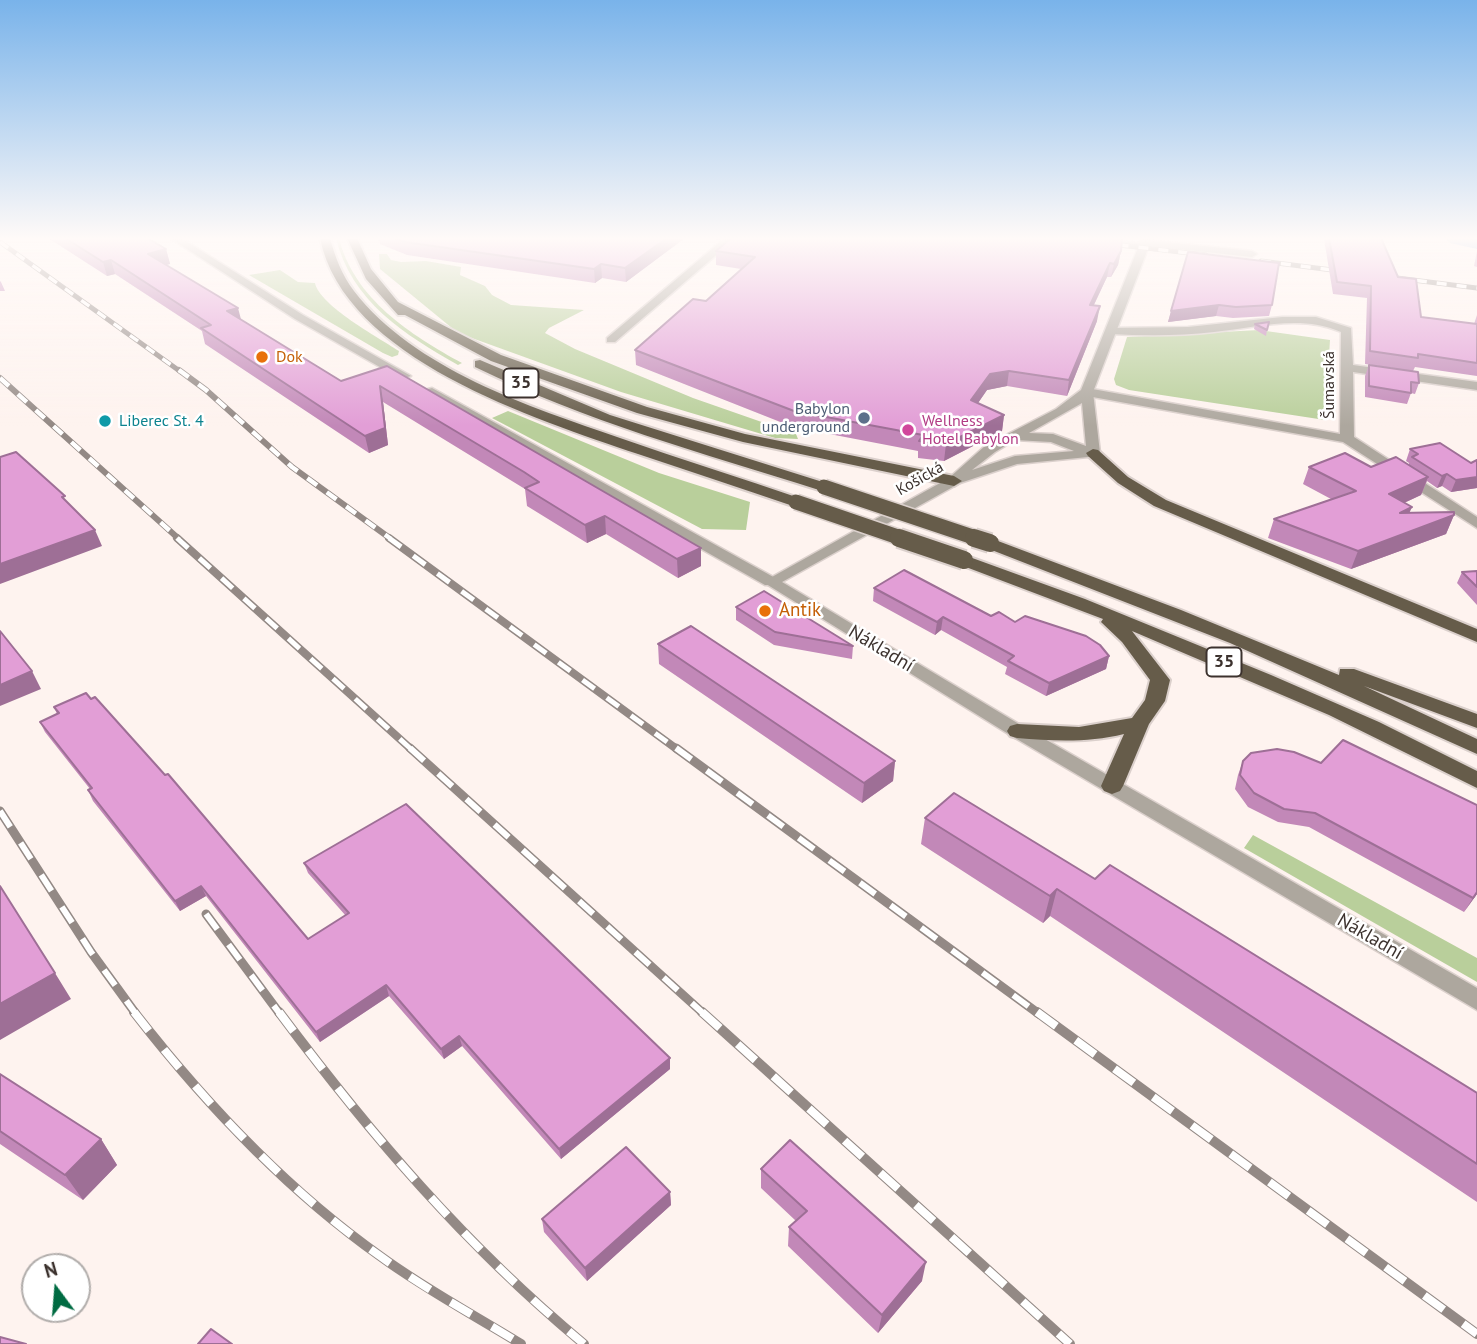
<!DOCTYPE html>
<meta charset="utf-8">
<style>
body{margin:0}
#map{position:relative;width:1477px;height:1344px;overflow:hidden;background:#fef3ef;font-family:"PT Sans",sans-serif}
canvas{display:block}
.north{position:absolute;left:21px;top:1253px;width:70px;height:70px;box-sizing:border-box;background:#fff;border:2px solid #b1adab;border-radius:50%;rotate:344deg;font-size:19px;font-weight:700;line-height:28px;text-align:center;color:#3c322e}
.north::after{content:'';display:block;margin:auto;width:24px;height:32px;background:#006b42;clip-path:polygon(50% 0,100% 100%,50% 72%,0 100%)}
</style>
<div id="map">
<canvas width="1477" height="1344"></canvas>
<div class="north">N</div>
</div>
<script>
const ctx = document.querySelector('canvas').getContext('2d');
ctx.lineJoin = 'round';
function fillPath(path, color) { ctx.fillStyle = color; ctx.fill(path, 'evenodd'); }
function strokePath(path, color, width, dash) { ctx.strokeStyle = color; ctx.lineWidth = width; ctx.lineCap = dash ? 'butt' : 'round'; ctx.setLineDash(dash || []); ctx.stroke(path); }
function drawText(font, color, halo, rows, align = 'center') {
  ctx.font = font + ' "PT Sans",sans-serif'; ctx.lineWidth = 5; ctx.setLineDash([]); ctx.textBaseline = 'middle'; ctx.strokeStyle = halo; ctx.fillStyle = color; for (const [text, x, y, turn = 0] of rows) {
    ctx.save(); ctx.translate(x, y); ctx.rotate((+turn || 0) * Math.PI / 180); ctx.textAlign = isNaN(turn) ? turn : align; if (halo) ctx.strokeText(text, 0, 0); ctx.fillText(text, 0, 0); ctx.restore();
  }
}
fillPath(new Path2D(`
 M336,238H339C354,299 411,335 462,363L458,365C405,335 351,301 336,238Z
 M379,254H387L391,260L401,262L426,261L461,267L460,275L485,286L492,295L511,305L584,310L549,328L545,333L575,349L693,398L796,434L798,439L775,438L621,392L458,333L380,269Z
 M280,270L298,282L315,283C320,306 378,337 399,351L398,355L392,357L383,353L249,275Z
 M1259,330L1330,340L1325,420L1129,390L1116,385L1114,379L1127,337Z
 M508,411L659,473L750,502L746,530L702,529L492,418Z
 M1253,835L1477,958V982L1244,848Z`), '#b9cf9b');
fillPath(new Path2D(`
 M1446,238H1477V249L1450,243Z`), '#74b2ee');
const minor = new Path2D(`
 M170,238H181L303,315L411,376L401,379L295,319Z
 M725,238H736L615,342H607V338Z
 M1073,238L1140,243L1145,240L1252,251L1257,254L1252,257L1150,246L1145,249L1078,241Z
 M1282,317H1316L1351,328L1353,365L1477,382V390L1353,372L1354,437L1477,517V528L1343,442L1087,396L1081,392L1087,388L1340,434L1341,332C1300,314 1256,328 1214,332C1180,336 1145,336 1111,334L1105,331L1111,328L1188,327Z
 M432,388L777,579L779,582L777,585H765L428,395V389Z`);
const tertiary = new Path2D(`
 M1142,238H1152L1093,392L1100,453L1098,456L1017,464L960,483L782,582L1024,727L1477,988V1010L1010,735L763,582L949,478L985,446L1056,409L1081,390ZM1082,403L1086,446L1053,434L1029,433ZM1015,440L1051,442L1074,451L1015,456L972,470L995,452Z`);
const trunk = new Path2D(`
 M320,238H330C335,257 342,275 354,291C414,369 530,407 620,438C680,459 741,478 802,499L804,502L802,505H790C740,488 689,471 638,454C536,419 344,359 320,238Z
 M347,238H357L371,269L398,302L501,355L647,407L745,434L954,476L962,481L954,486L743,442L637,413L491,361L405,315H398L366,279Z
 M480,360L610,415L829,484L832,487L824,492L819,490C702,453 585,421 475,367V361Z
 M1093,449L1098,450L1128,477L1166,500L1477,629V642L1154,506L1118,483L1088,456L1086,453Z
 M990,538L1181,610L1339,675L1340,669H1354L1477,714V728L1364,686L1477,739V754L1230,643L984,547L982,543Z
 M964,555L1085,599L1271,675L1379,722L1477,771V788L1329,715L1132,631L1170,680L1165,701L1149,724L1123,786L1120,791L1112,794L1104,791L1101,786L1124,734C1088,743 1053,741 1017,738L1010,736L1007,731L1010,726L1017,724L1079,727L1132,718L1145,700L1150,680L1122,642L1101,622L1103,619L958,564L956,560Z`);
strokePath(minor, '#dbd0cc', 3);
strokePath(tertiary, '#dbd0cc', 3);
strokePath(trunk, '#dbd0cc', 4);
fillPath(minor, '#ada79e');
fillPath(tertiary, '#ada79e');
fillPath(trunk, '#665c4a');
const railFar4 = new Path2D(`
 M1059,238L1206,255
 M0,242L181,372
 M1261,261L1348,272
 M1397,278L1477,288`);
const railFar3 = new Path2D(`
 M179,370L206,390L292,467L391,539
 M0,378L179,539`);
const railFar2 = new Path2D(`
 M177,538L412,750
 M389,538L678,750`);
const railFar1 = new Path2D(`
 M410,748L704,1014
 M676,748L1039,1014
 M0,811L91,952L136,1014
 M206,914L280,1014`);
const rail = new Path2D(`
 M134,1012C204,1102 287,1190 380,1256C425,1289 474,1315 521,1344
 M279,1012C371,1135 465,1245 584,1344
 M702,1012L1070,1344
 M1037,1012L1477,1334`);
strokePath(railFar4, '#938985', 5);
strokePath(railFar3, '#938985', 6);
strokePath(railFar2, '#938985', 8);
strokePath(railFar1, '#938985', 9);
strokePath(rail, '#938985', 10);
strokePath(railFar4, '#fff', 3.5, [10]);
strokePath(railFar3, '#fff', 4.5, [12]);
strokePath(railFar2, '#fff', 5, [15]);
strokePath(railFar1, '#fff', 6, [19]);
strokePath(rail, '#fff', 8, [24]);
const trunkBridgeFar1 = new Path2D(`
 M824,487L979,539
 M796,502L904,539`);
const trunkBridge = new Path2D(`
 M899,538L964,560
 M974,538L990,543`);
strokePath(trunkBridgeFar1, '#dbd0cc', 18, []);
strokePath(trunkBridge, '#dbd0cc', 22, []);
strokePath(trunkBridgeFar1, '#665c4a', 15);
strokePath(trunkBridge, '#665c4a', 18);
fillPath(new Path2D(`
 M48,238H147L166,249L170,264L166,265L241,320L341,381L387,366L701,566L678,578L606,534L587,543L527,506L525,489L383,402L388,445L369,453L205,344L202,331L115,274L107,276Z
 M378,238H685L626,282L602,278L595,283L407,255L380,244Z
 M703,238H722L719,240Z
 M1314,238H1381L1398,277L1421,317L1474,324L1477,315V376L1415,367L1413,371L1365,364L1367,298L1333,294L1324,239Z
 M716,251H1121L1118,265L1111,277H1107L1094,305L1097,321L1067,396L1007,386L987,390L978,403L1004,415L1002,431L944,461L918,458V451L793,427L636,365L635,350L706,301L741,269L716,265Z
 M1477,251V267L1474,266Z
 M1188,252L1272,305L1269,316L1233,318L1216,316L1168,322Z
 M0,281L1,282L5,291H0Z
 M1255,324L1267,330L1266,336L1254,329Z
 M1369,365L1419,383L1415,394L1411,393L1407,404L1365,397V376Z
 M1410,449L1471,463L1477,460V488L1451,492L1442,486L1437,488L1427,481L1421,495L1404,503L1410,513L1454,515L1446,534L1351,569L1268,538L1274,519L1331,499L1303,484L1309,467H1371L1409,465V463L1406,461Z
 M1477,571V605L1457,583L1462,572Z
 M874,588L1015,622L1109,656L1106,669L1046,696L1005,674L1007,667L941,630L935,635L873,601Z
 M736,607L853,646L852,659L774,645L736,620Z
 M658,644L895,761L893,781L862,803L659,664Z
 M54,707L308,939L346,916L308,873L304,863L670,1069L561,1159L462,1046L444,1059L389,996L320,1042L206,896L180,911L93,801L88,790L90,789L45,732L40,722L57,714Z
 M1243,761L1321,763L1477,894L1464,912L1309,827L1278,822L1248,807L1235,789L1238,775Z
 M925,818L1095,879L1477,1093V1202L1050,916L1043,923L921,844Z
 M0,1074L101,1139L117,1165L83,1200L0,1144Z
 M761,1169L922,1281L878,1333L788,1246L789,1227L796,1221L761,1188Z
 M670,1192L671,1205L587,1281L544,1232L542,1219Z`), '#c288b8');
fillPath(new Path2D(`
 M667,238H685L626,282L625,268Z
 M166,249L170,264L152,268L148,254Z
 M1121,251L1118,265L1111,277L1114,264Z
 M111,260L115,274L107,276L103,262Z
 M1110,263L1107,277L1087,319L1090,305Z
 M601,264L602,278L595,283L594,269Z
 M1219,305L1216,316L1168,322L1171,311Z
 M1100,306L1097,321L1067,396L1069,380Z
 M238,308L242,323L227,311Z
 M1009,371L1007,386L987,390L969,416L971,400L990,374Z
 M380,386L383,402L388,445L369,453L365,436Z
 M1004,415L1002,431L944,461L946,444Z
 M1447,474L1442,486L1437,488L1442,476Z
 M1428,477L1421,495L1382,513L1389,494Z
 M1477,477V488L1451,492L1456,480Z
 M1412,507L1404,525L1400,513Z
 M1454,515L1446,534L1351,569L1358,551Z
 M605,516L606,534L587,543L585,525Z
 M95,530L102,546L0,584V564Z
 M701,548V566L678,578L677,559Z
 M943,617L941,630L935,635L937,622Z
 M1109,656L1106,669L1046,696L1049,683Z
 M32,671L41,689L0,706V685Z
 M895,761L893,781L862,803L864,783Z
 M201,886L206,896L180,911L175,901Z
 M1057,889L1050,916L1043,923L1050,896Z
 M1477,892V894L1464,912L1473,898Z
 M55,973L71,999L0,1040V1004Z
 M386,985L389,996L320,1042L316,1032Z
 M459,1036L462,1046L444,1059L441,1049Z
 M670,1058V1069L561,1159L559,1149Z
 M101,1139L117,1165L83,1200L65,1175Z
 M670,1192L671,1205L587,1281L585,1268Z
 M926,1262L922,1281L878,1333L882,1315Z`), '#9e6f96');
const building = new Path2D(`
 M65,238H147L166,249L148,254L238,308L227,311L341,381L387,366L701,548L677,559L605,516L585,525L525,488L539,482L524,472L380,386L385,428L365,436L201,328L211,325L111,260L103,262Z
 M395,238H667L625,268L601,264L594,269L405,242Z
 M731,238H1122L1121,251L1114,264L1110,263L1090,305L1100,306L1069,380L1009,371L990,374L971,400L1004,415L946,444L919,441L923,435L794,411L635,350L693,299L706,301L755,257L716,251Z
 M1329,238H1381L1398,277L1416,279L1421,317L1477,324V363L1418,354V358L1370,351L1371,286L1337,282Z
 M1188,252L1279,263L1272,305L1236,307L1219,305L1171,311Z
 M1269,322L1267,330L1255,324Z
 M1369,365L1418,372L1419,383L1411,382V393L1369,386Z
 M1440,443L1471,463L1477,460V477L1456,480L1447,474L1442,476L1412,457L1418,454L1410,449Z
 M16,452L65,496L62,497L95,530L0,564V457Z
 M1345,453L1371,467L1396,457L1428,477L1389,494L1412,507L1400,513L1454,512V515L1358,551L1274,519L1356,491L1309,467Z
 M904,570L991,616L999,612L1015,622L1025,616L1086,636L1100,645L1109,656L1049,683L1008,661L1014,656L943,617L937,622L874,588Z
 M1477,571V587L1462,572Z
 M764,591L853,646L775,632L736,607Z
 M691,626L895,761L864,783L658,644Z
 M0,631L32,671L0,685Z
 M86,693L91,699L95,697L165,775L168,774L308,939L349,913L304,863L406,804L670,1058L559,1149L459,1036L441,1049L386,985L316,1032L201,886L175,901L88,790L92,788L40,722L59,713L54,707Z
 M1343,740L1477,805V892L1473,898L1315,813L1284,809L1254,793L1240,775L1243,761L1251,753L1277,749L1294,752L1321,763Z
 M954,793L1095,879L1110,865L1477,1093V1164L1057,889L1050,896L925,818Z
 M0,886L55,973L0,1004Z
 M0,1074L101,1139L65,1175L0,1131Z
 M790,1140L926,1262L882,1315L789,1227L807,1211L761,1169Z
 M626,1147L670,1192L585,1268L542,1219Z
 M211,1329L232,1344H198Z
 M0,1337L26,1344H0Z`);
fillPath(building, '#e29ed6');
strokePath(building, '#9e6f96', 2);
const sky = ctx.createLinearGradient(0, 0, 0, 426);
sky.addColorStop(0, '#79b3ea');
sky.addColorStop(0.56, '#fffaf8');
sky.addColorStop(1, '#fffaf800');
ctx.fillStyle = sky;
ctx.fillRect(0, 0, 1477, 426);
for (const [x, y, r, color] of [
 [262,357,7,"#e8710a"],
 [864,418,7,"#5c6f8a"],
 [105,421,7,"#0f9aa8"],
 [908,430,7,"#d1479c"],
 [765,611,7,"#e8710a"]
]) { const dot = new Path2D(); dot.arc(x, y, r, 0, 2 * Math.PI); ctx.fillStyle = color; ctx.fill(dot); strokePath(dot, '#fff', 2.5); }
drawText('16px', '#c56008', '#fff', [
 ["Dok",276,357]
], 'left');
drawText('16px', '#3c322e', '#fff', [
 ["Šumavská",1329,385,-90],
 ["Košická",920,479,-30]
]);
drawText('16px', '#4e5e75', '#fff', [
 ["Babylon",850,409],
 ["underground",850,427]
], 'right');
drawText('16px', '#0d838f', '#fff', [
 ["Liberec St. 4",119,421]
], 'left');
drawText('16px', '#b23c85', '#fff', [
 ["Wellness",922,421],
 ["Hotel Babylon",922,439]
], 'left');
for (const [x, y, w] of [
 [521,383,35],
 [1224,662,35]
]) { const box = new Path2D(); box.roundRect(x - w / 2, y - 14.5, w, 29, 5); ctx.fillStyle = '#fff'; ctx.fill(box); strokePath(box, '#3c322e', 2); }
drawText('bold 18px', '#3c322e', null, [
 ["35",521,383],
 ["35",1224,662]
]);
drawText('19px', '#c56008', '#fff', [
 ["Antik",779,611]
], 'left');
drawText('19px', '#3c322e', '#fff', [
 ["Nákladní",881,649,31],
 ["Nákladní",1370,937,30]
]);
</script>
